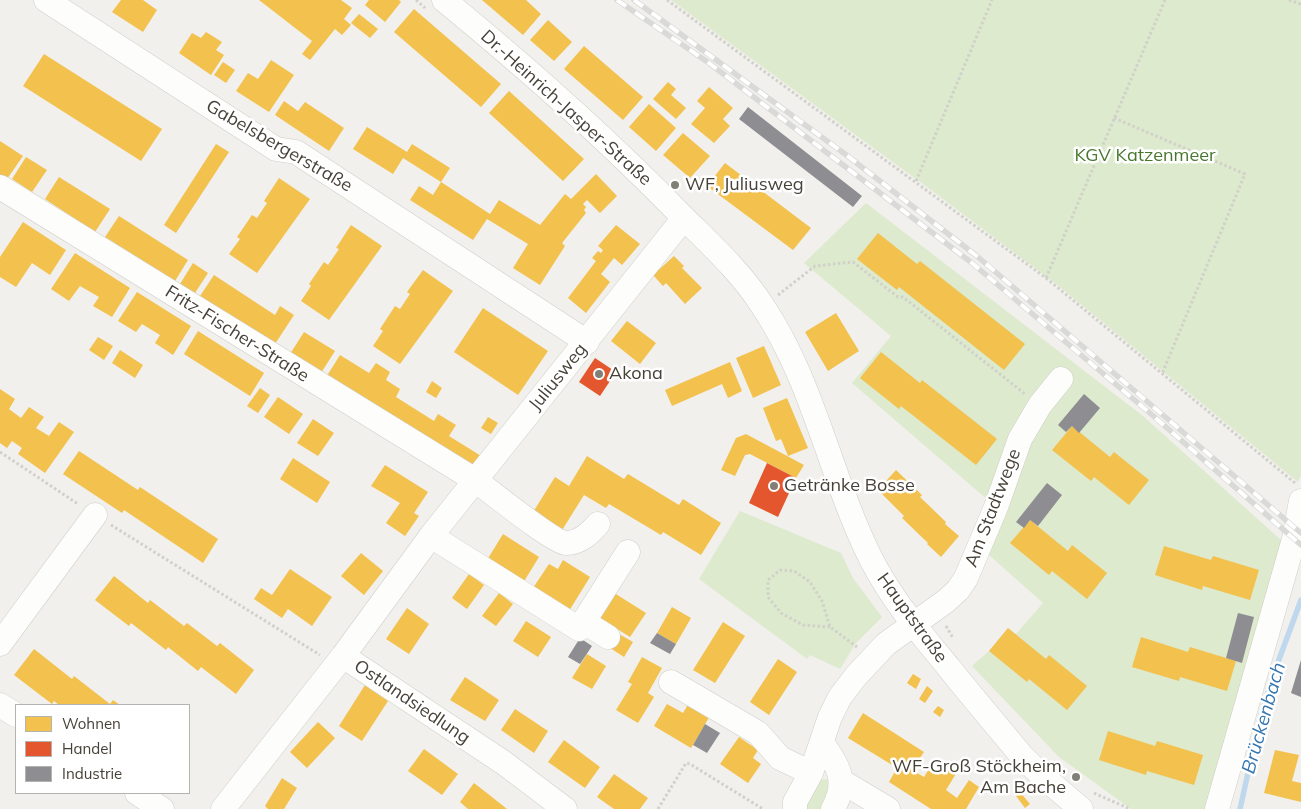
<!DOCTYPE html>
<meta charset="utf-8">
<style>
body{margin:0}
#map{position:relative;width:1301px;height:809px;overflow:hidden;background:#f1f0ec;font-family:Mulish,sans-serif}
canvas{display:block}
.legend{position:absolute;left:15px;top:704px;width:175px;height:90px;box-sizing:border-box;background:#fff;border:1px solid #b5b3af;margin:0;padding:6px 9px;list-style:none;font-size:15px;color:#474238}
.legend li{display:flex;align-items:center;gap:10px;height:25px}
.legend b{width:25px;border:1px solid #b5b3af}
</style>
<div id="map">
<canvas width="1301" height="809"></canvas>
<ul class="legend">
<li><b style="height:14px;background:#f2c14e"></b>Wohnen</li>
<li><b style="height:14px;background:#e4572e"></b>Handel</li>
<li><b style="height:14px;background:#8d8d92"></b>Industrie</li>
</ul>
</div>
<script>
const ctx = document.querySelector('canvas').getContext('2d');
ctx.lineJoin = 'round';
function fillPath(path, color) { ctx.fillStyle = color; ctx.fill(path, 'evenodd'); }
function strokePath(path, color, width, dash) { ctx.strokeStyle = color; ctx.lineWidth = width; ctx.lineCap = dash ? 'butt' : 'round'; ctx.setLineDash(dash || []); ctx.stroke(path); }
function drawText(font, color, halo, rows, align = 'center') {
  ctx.font = font + ' Mulish,sans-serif'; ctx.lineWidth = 5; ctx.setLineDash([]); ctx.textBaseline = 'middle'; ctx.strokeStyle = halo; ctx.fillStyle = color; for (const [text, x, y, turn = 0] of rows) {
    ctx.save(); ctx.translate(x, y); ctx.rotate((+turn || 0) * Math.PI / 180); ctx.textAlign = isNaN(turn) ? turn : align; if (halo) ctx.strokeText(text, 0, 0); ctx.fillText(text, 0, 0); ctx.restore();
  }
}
fillPath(new Path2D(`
 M671,0H1301V475L1298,482L1055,283L927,187Z
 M866,203L1143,416L1291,549L1207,809H1131L1059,757L972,666L989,651L1008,628L1016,634L1043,603L980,547L996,507L852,383L891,336L804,263Z
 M740,511L841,553L853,578L882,617L856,643L840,669L810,655L807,659L699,579Z
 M824,779L832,781L826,809H802L816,783Z`), '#ddeacd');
fillPath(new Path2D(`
 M121,0H143L157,10L143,32L112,12Z
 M259,0H341L352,8L344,19L351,25L342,35L335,29L310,60L302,54L312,41Z
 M369,0H399L401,2L385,22L365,5Z
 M482,0H526L541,14L523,35Z
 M414,9L501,84L481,107L394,32Z
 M359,14L378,29L370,38L351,23Z
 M548,20L572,42L554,61L530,40Z
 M206,32L222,42L216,50L224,55L211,75L179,53L192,33L201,38Z
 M584,46L643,97L623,120L564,69Z
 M44,54L162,129L141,161L23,86Z
 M271,60L294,75L269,112L236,91L248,73L258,79Z
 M223,62L235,70L226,83L214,75Z
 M668,82L676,89L671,95L686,108L676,119L653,99Z
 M709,87L733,108L723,119L730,126L714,143L691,124L705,108L697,101Z
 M509,91L584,159L563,181L489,113Z
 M284,101L298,111L305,102L344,128L329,151L275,115Z
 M649,104L676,128L656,151L629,127Z
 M367,127L407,152L412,144L450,168L441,182L403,158L393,174L353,149Z
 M683,133L710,156L690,178L663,155Z
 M0,141L23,156L7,179L0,175Z
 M216,144L229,152L176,233L164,225Z
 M26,157L47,170L32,192L12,179Z
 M725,163L811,228L793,250L707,186Z
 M596,174L617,196L600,213L587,200L583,204L586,207L584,210L586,213L562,243L565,246L540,285L513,268L528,244L487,219L473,240L410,200L419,186L433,195L441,182L490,214L499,200L540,225L565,194L571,199Z
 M59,177L110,209L95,232L45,199Z
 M279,178L310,199L257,273L229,254L240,239L237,237L252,215L257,218L267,203L264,201Z
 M119,216L188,260L175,281L105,237Z
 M23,222L66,250L50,275L32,263L16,287L0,277V257Z
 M351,225L382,246L329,320L301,301L311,286L309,284L324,262L328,265L339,249L336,248Z
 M616,225L640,244L622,265L614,258L601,274L610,282L586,313L568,298L596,261L592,258L598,251L601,253L603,250L598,246Z
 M878,233L917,264L920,261L1025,344L1004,370L899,287L897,290L857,259Z
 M75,253L130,288L112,317L93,306L99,297L80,286L69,301L51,289Z
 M674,256L684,266L682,268L702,288L685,304L666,283L663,286L653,275Z
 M193,263L208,273L195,293L180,284Z
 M423,270L453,291L400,364L373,346L383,331L380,329L395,306L400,309L410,294L407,292Z
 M214,275L275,315L280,306L294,315L275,344L200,296Z
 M137,292L191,326L173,355L155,343L160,335L142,324L136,332L118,321Z
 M483,308L548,351L518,395L454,352Z
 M836,313L859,351L828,371L805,332Z
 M627,321L656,343L640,364L611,341Z
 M198,331L264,373L250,396L184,354Z
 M304,332L335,351L321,373L290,354Z
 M98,337L113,346L104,360L89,350Z
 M764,346L781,385L753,398L736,358Z
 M120,350L143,365L135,378L112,363Z
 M881,352L920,383L922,380L997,439L976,465L901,406L899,409L860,378Z
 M340,355L369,373L376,363L390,372L386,380L400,389L396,397L434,421L438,414L456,425L449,436L486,459L474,477L325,379Z
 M730,362L742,391L728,398L722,384L672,406L665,390Z
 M432,381L442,388L436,398L426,392Z
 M260,388L270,395L258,413L247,406Z
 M0,389L15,399L9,409L21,418L29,407L44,417L36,428L49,436L59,422L74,432L45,473L18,454L22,448L12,441L7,448L0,443Z
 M278,397L303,414L289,434L264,417Z
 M787,398L808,448L788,456L781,439L776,441L763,408Z
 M488,417L498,423L491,434L481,428Z
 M313,419L334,433L318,456L297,443Z
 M1072,426L1110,457L1114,452L1149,480L1129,505L1094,477L1091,481L1052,450Z
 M746,434L804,465L796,478L750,454L745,455L735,476L721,470L736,438Z
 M79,451L138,490L140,487L218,539L203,563L124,510L122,513L63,474Z
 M587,456L624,479L628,474L679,505L683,499L721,523L701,555L663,532L661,535L609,504L606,508L584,495L559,535L530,517L555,477L569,486Z
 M293,458L330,482L317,503L280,479Z
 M385,465L428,492L414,513L419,516L405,536L386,523L400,503L371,486Z
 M896,470L922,495L920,497L946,522L945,524L959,536L941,557L927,544L928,543L902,518L904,516L878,490Z
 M1030,520L1068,551L1072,545L1107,573L1087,599L1052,571L1049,575L1010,543Z
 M503,534L539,557L523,583L487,560Z
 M1164,546L1211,560L1213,556L1259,570L1250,600L1203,586L1202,590L1155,575Z
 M361,553L383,571L364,595L341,576Z
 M563,560L590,577L569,611L533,588L549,564L558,569Z
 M290,569L332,597L312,626L288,609L282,618L254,599L261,588L272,595Z
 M469,574L484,585L467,609L452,598Z
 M114,576L148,603L150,600L184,626L187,623L217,646L220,643L254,670L236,694L201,667L198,671L168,647L166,650L131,623L129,626L95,600Z
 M611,591L646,613L630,637L595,615Z
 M499,593L513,604L496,626L482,616Z
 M672,607L691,618L676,644L657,633Z
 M407,608L429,624L409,654L386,639Z
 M526,621L551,637L538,657L513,641Z
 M723,622L745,636L715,683L693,670Z
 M1008,628L1046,659L1049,655L1087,686L1067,710L1029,679L1027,682L989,651Z
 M612,630L633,642L624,657L604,644Z
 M1141,637L1188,652L1190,647L1236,661L1227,691L1180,677L1179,681L1132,667Z
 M34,649L72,679L74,676L110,704L113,700L120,705H59L54,701L52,704L14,675Z
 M587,654L606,666L592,689L572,678Z
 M642,657L662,668L648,693L654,697L638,723L616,710L632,684L628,682Z
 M778,659L797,672L769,715L750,702Z
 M913,674L921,679L916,689L907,683Z
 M465,677L499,700L485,721L450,700Z
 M365,685L388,701L362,741L339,726Z
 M927,686L933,691L925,703L919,699Z
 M690,701L711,714L691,748L654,726L667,704L683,713Z
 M938,706L944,710L940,717L933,712Z
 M515,709L548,731L534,753L501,730Z
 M863,713L924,752L912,770L924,777L931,766L942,772L947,765L957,772L946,790L957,798L969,780L979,787L966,809H931L889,782L897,768L848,738Z
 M318,722L335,738L307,768L290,752Z
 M1108,731L1155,746L1157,741L1203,755L1194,785L1147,771L1146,775L1099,760Z
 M739,737L758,750L753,758L761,764L748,783L720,764Z
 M564,740L600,767L585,788L548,762Z
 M424,749L458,774L442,795L408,771Z
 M1275,750L1299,755L1292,781L1301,783V802L1264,793Z
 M614,774L648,798L640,809H614L597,797Z
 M282,778L297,788L284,809H268L265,806Z
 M474,783L492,797L507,809H468L460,802Z
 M1020,792L1030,804L1025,808L1016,796Z`), '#f2c14e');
fillPath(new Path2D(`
 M595,358L616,372L600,396L579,382Z
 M767,463L796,478L778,517L749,503Z`), '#e4572e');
fillPath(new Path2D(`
 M748,107L862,196L853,207L739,119Z
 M1084,394L1100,408L1079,433L1072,426L1066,432L1058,425Z
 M1047,483L1062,495L1038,526L1030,520L1024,528L1016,522Z
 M1238,613L1254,617L1242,663L1226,658Z
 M657,633L676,644L670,654L650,643Z
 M580,638L592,646L580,664L568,657Z
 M1301,660V697L1291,693Z
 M705,724L720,733L707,753L693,745Z`), '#8d8d92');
strokePath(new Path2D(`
 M1240,809L1260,719L1274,673L1301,600`), '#bfd8ed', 5.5);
const minor = new Path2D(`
 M46,0L276,149L296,152L587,342
 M444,0C527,68 607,139 681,215C710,244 740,271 762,305C814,382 830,477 871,559C892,600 921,634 950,669C973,698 997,726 1021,755L1040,774L1081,809
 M0,187L475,480C490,491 553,542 566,543C580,543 590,533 598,524
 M431,536L579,629L628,552
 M584,622L608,637
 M0,644L95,515
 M343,656L504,763L565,809
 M671,682L758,733L780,758L811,773
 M0,705L16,715
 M822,743C839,766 848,782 833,809
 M841,781L888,809
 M137,793L162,809
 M223,809L343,656L431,536L684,218
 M795,809V802L811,773L830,717L840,697L856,676L886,644L946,601L958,590L966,578L996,507L1020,439L1040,405L1061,379
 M1217,809L1294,539L1301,501`);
strokePath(minor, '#cfcec9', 25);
strokePath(new Path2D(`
 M416,0L425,8
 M667,0L1046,278L1295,483
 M1289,0L1301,4
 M1114,118L1245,174L1162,374
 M916,181L992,0
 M1046,278L1165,0
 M778,295L815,266L853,262L898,297H903L1025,394
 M0,452L78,504
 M111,525L320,655
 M946,626L953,638
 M830,627L803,625L781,613L768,597V580L780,570L794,571L810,582L822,601L830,627L857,647
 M1094,793L1130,809
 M658,809L686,763L690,764L763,809`), '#d1d0cb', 3, [2.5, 2.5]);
strokePath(minor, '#fdfdfc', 24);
const rail = new Path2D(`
 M617,0L709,63L972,263L1151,414L1301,545
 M634,0L845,154L978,257L1301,533`);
strokePath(rail, '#d9d9d8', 5.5);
strokePath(rail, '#fff', 4, [11]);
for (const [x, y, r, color] of [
 [675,185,5,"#827f77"],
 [599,374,5,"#827f77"],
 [774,486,5,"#827f77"],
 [1076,777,5,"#827f77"]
]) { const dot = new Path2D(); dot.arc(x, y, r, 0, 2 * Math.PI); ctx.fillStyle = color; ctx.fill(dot); strokePath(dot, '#fff', 2); }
drawText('18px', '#474238', '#fff', [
 ["Dr.-Heinrich-Jasper-Straße",566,108,42],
 ["Gabelsbergerstraße",279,146,30],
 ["Fritz-Fischer-Straße",237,334,32],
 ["Juliusweg",558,377,-51],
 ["Am Stadtwege",993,508,-69],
 ["Hauptstraße",912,618,54],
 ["Ostlandsiedlung",412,702,34]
]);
drawText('18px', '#46772d', '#fff', [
 ["KGV Katzenmeer",1145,156]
]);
drawText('18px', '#474238', '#fff', [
 ["WF, Juliusweg",685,185],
 ["Akona",609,374],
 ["Getränke Bosse",784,486],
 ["WF-Groß Stöckheim,",1066,767,"right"],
 ["Am Bache",1066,788,"right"]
], 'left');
drawText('italic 19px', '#3576af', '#fff', [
 ["Brückenbach",1264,718,-74]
]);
</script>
